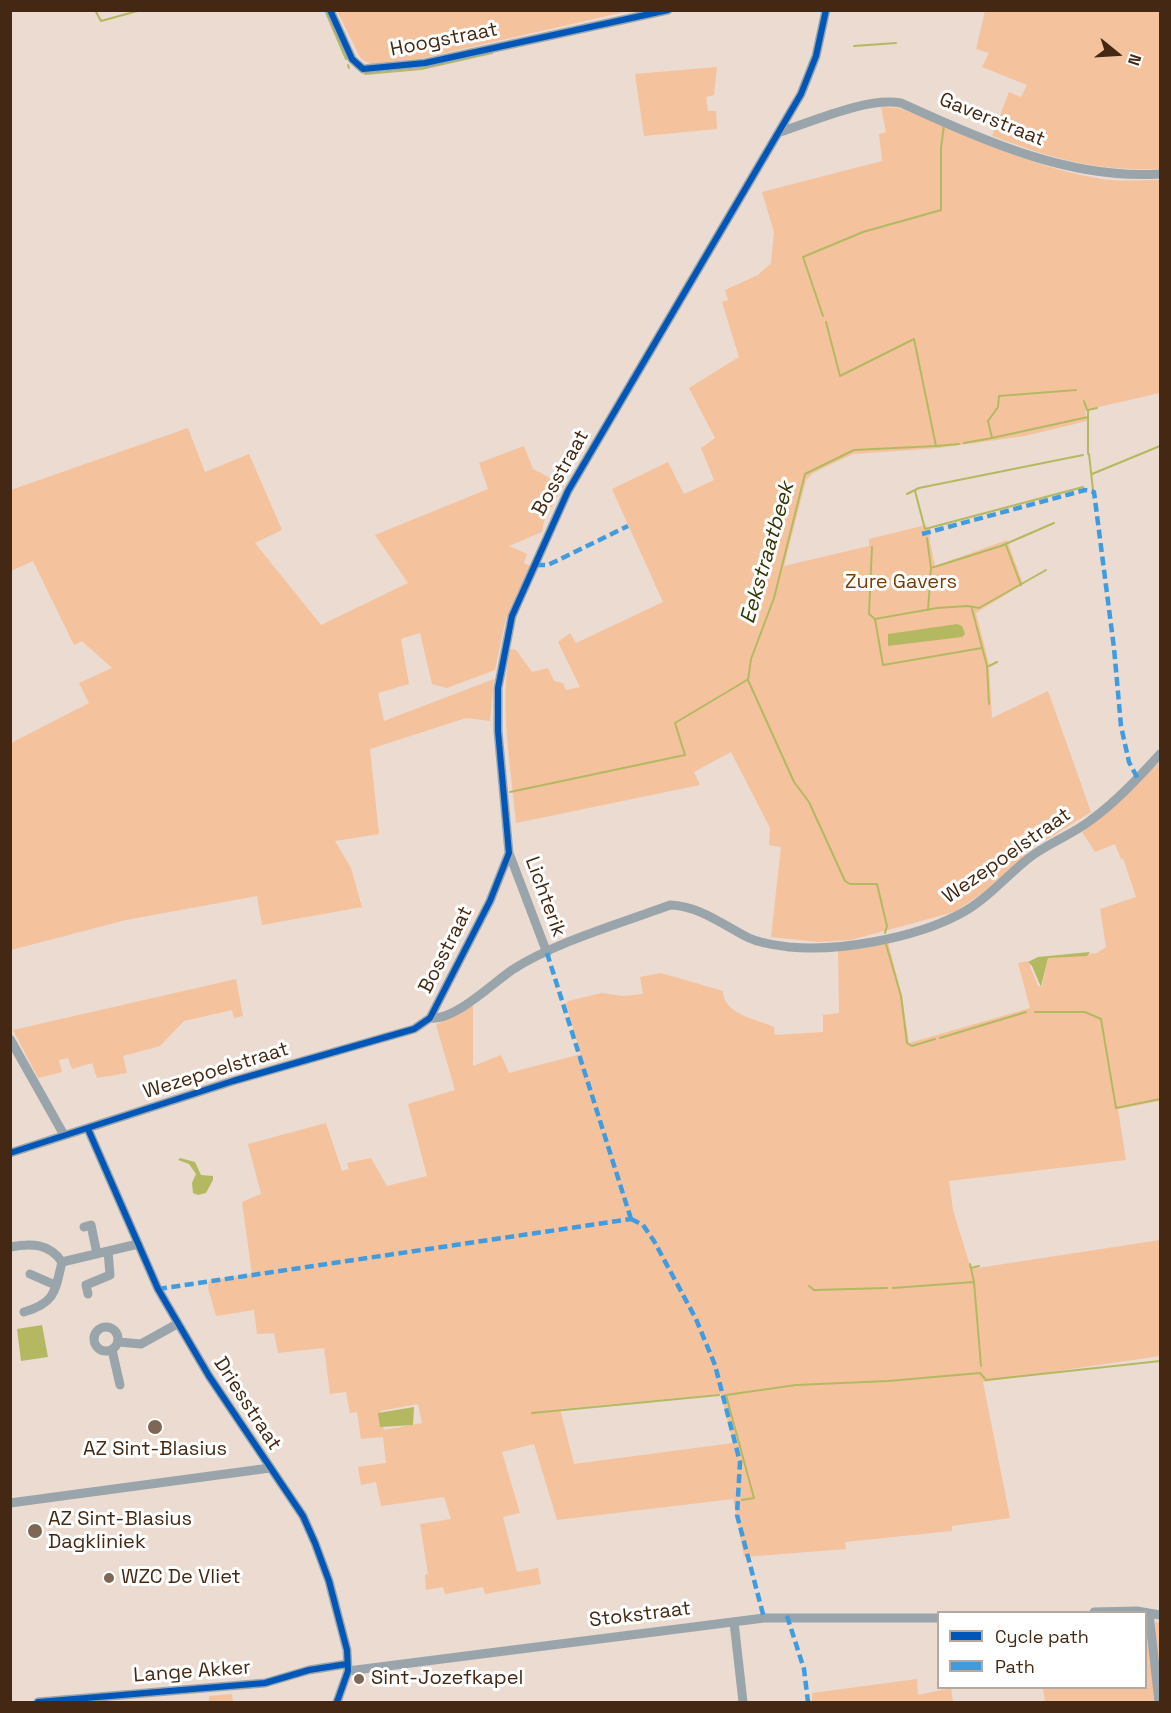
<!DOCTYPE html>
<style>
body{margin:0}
#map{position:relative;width:1171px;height:1713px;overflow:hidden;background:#ebdbd0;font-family:"Space Grotesk",sans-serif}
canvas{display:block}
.frame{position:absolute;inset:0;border:12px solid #442813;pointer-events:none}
.legend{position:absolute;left:937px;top:1611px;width:210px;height:78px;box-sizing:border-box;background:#fff;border:2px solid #b4a9a1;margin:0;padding:8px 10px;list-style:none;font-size:18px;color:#442813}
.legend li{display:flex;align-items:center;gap:12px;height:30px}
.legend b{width:30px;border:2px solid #b4a9a1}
.north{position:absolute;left:1087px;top:24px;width:60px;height:60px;-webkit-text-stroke:4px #fff;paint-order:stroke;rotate:108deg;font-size:16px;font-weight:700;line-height:24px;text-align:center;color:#442813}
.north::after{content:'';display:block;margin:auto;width:21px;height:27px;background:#442813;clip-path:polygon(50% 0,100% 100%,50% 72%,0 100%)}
</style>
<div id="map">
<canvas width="1171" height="1713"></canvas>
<div class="frame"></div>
<ul class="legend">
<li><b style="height:8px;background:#0057b8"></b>Cycle path</li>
<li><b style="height:8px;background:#409cde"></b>Path</li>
</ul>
<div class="north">N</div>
</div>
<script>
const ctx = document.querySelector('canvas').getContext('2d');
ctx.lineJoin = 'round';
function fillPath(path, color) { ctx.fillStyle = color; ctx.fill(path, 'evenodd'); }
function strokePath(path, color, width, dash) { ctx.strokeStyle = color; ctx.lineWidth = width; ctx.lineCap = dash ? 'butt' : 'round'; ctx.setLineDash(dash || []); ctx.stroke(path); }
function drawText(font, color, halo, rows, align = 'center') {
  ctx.font = font + ' "Space Grotesk",sans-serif'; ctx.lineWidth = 6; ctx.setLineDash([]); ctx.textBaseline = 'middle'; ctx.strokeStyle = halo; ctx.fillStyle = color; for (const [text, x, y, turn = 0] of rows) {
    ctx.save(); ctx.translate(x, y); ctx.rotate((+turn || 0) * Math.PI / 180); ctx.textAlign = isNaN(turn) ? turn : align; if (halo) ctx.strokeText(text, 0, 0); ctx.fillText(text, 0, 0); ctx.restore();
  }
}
fillPath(new Path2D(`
 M337,11H629L423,58L371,64L361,59Z
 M985,11H1160V169C1092,171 1055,159 992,136L1009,92L1021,97L1027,85L982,67L989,53L976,49Z
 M717,67L714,95L706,97L708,111H716L717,129L644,136L635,74Z
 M881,107L899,108C964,133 1027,166 1096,178C1116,182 1139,180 1160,180V393L1085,410L1087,421L1025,436L939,448L853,454L813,473L806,480L784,566L869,546V539L926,525L927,528L930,527V542L935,566L1007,540L1023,584L976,613L989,664L992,718L1048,691L1091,812L1046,840L1037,825L1015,839L1026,855L983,893L954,912L851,940L819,942L771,937L781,847L769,845L770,828L731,752L694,772L700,785L516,823C511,766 499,706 510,649L516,650L532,672L548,668L554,681L563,683L566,690L580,687L558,642L570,633L576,643L663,602L612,489L668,462L684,494L714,480L701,448L715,438L689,388L739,357L722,302L728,300L725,290L758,275L771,263L774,232L762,192L882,161L879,134L886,132Z
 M188,428L205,472L249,454L282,530L255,543L321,625L408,583L375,535L488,489L479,463L524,446L533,469L564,485L544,521L542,532L509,546L527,554L524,563L530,566L506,618L495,670L447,688L432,684L420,633L401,639L409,684L378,693L384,721L494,679L490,721L466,718L370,749L379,834L335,841L351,868L362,907L262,925L257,896L126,920L11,950V743L89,703L79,683L112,668L82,641L74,645L33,561L11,571V490Z
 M1160,762V1101L1118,1109L1126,1160L949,1181L953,1210L971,1269L1160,1240V1356L983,1382L1010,1518L952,1526V1531L845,1542L846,1549L744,1557L733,1499L557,1520L534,1444L502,1452L520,1513L503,1517L517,1572L538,1568L541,1584L485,1594L483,1587L445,1594L443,1587L426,1590L425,1575L428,1574L420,1524L451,1519L444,1497L381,1506L376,1482L361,1485L358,1467L386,1463L383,1437L361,1439L357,1412L350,1413L346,1392L330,1394L324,1348L278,1353L274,1333L257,1334L254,1310L216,1316L208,1288L209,1281L252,1274L242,1202L261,1194L248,1144L326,1123L342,1171L349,1169L347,1163L371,1158L387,1186L427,1176L408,1104L455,1090L436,1025L473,1005V1066L501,1055L509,1073L581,1054L566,1005L568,1001L602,993L623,996L643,994L640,977L661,973L723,991C723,1014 756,1019 774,1027L775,1035L823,1032V1015L839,1013L838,951L888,942L902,996L909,1043L1030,1008L1018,963L1028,961L1038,986L1042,987L1048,958L1097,953L1106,947L1100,909L1136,897L1123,858L1121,859L1115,844L1095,852L1082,832ZM721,1394L733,1443L574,1464L560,1409ZM418,1404L422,1423L384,1430L380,1411Z
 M236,979L243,1016L234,1018L232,1010L184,1021L160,1046L123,1056L127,1073L97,1078L92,1063L72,1069L68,1058L59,1060L62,1072L38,1078L13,1030Z
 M1146,1620L1155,1702H1045L1043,1688H1146Z
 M1160,1621V1676L1155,1623Z
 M917,1679L918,1695L951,1688L953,1702H812V1693Z
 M232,1694L233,1702H209V1696Z`), '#f5c29e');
fillPath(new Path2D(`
 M957,624L962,626L965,634L962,637L888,646V634Z
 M1090,952L1087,956L1048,958L1041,987L1032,966L1028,962L1038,957Z
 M180,1158L195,1162L201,1175L213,1176V1180L206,1193L198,1195L193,1193L192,1183L196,1174L189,1164L178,1160Z
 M42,1325L48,1357L21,1361L17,1329Z
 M414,1407L413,1425L380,1427L378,1413Z`), '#b4b961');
strokePath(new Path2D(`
 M95,10L101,21L141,10
 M325,10L346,59
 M854,46L896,43
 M348,65L349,68
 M365,74L421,69L492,53
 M823,316L803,257L863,232L941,210V148L944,125
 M826,322L840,376L914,339L936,446L854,450L805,474L774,598L751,659L748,680L794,782L809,802L845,881L850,884H877L887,926L885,933
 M1084,401L1087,410
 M992,438L1088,417
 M964,443L992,438L988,421L998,407L999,396L1076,390
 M936,446L959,444
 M1088,454V410L1097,408
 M1089,454L1093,490
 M1092,474L1160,446
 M915,491L925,529L1083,487
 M907,494L919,488L1083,455
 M927,538L931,568L928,610
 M1006,545L1021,585
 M872,547L869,614L875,619
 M931,568L1001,546L1054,523
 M972,609L987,666L989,704
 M982,648L883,665L875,619L937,608L967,606L979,608L1046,570
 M989,666L997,662
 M510,792L685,755L675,723L747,680
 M886,944L901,996L907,1043L912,1046L935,1039
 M1035,1012H1085L1101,1019L1116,1108L1160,1099
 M940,1038L1026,1012
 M970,1264L974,1282
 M971,1268L979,1266
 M809,1286L814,1290L887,1288
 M893,1288L974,1282L981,1366
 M532,1413L719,1395
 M742,1500L754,1498L726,1395L796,1385L888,1381L980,1373L986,1380L1160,1361`), '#b4b961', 2);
strokePath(new Path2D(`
 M330,10L352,59L363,69L425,63L668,10
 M780,132C814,121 867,97 901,103C983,140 1069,180 1160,174
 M509,853L547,953
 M430,1018C453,1022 493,983 512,970C555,942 622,923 670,905C700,906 723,925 749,938C762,944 775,945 789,947C838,952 914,938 958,915C986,901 1005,877 1029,858C1048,843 1072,835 1091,820C1117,801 1139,777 1160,754
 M10,1039L64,1135
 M88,1129L158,1289L209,1376L303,1516L315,1543L329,1581L347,1650L348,1671L337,1702
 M10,1153L233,1081L414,1029L430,1018L490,901L509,853L498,731V688L512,616L568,491L801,94L816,56L826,10
 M84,1227L91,1225L97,1254
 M10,1247C31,1243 49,1243 62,1262C55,1292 55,1303 24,1312
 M62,1262L138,1244
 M30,1274L55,1285
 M88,1294L86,1285L110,1275L108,1251
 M94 1339a12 12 0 1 1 24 0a12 12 0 1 1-24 0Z
 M119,1342L141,1344L177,1324
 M112,1350L120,1385
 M10,1503L270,1468
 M1094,1612L1137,1611L1160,1615
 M1149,1613L1159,1702
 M734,1622L743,1702
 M348,1671L764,1618H938
 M38,1702L265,1683L309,1670L347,1664`), '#99a5ab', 9);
strokePath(new Path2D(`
 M922,534L1085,490L1094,492L1114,648L1121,726L1129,762L1138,779
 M536,565H548L628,526
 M547,953L631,1219
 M631,1219L643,1225L654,1241L696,1319L715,1365L740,1462L737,1515L764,1618
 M158,1289L631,1219
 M787,1616L804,1669L808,1702`), '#409cde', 4.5, [9, 4.5]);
strokePath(new Path2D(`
 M330,10L352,59L363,69L425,63L668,10
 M88,1129L158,1289L209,1376L303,1516L315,1543L329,1581L347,1650L348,1671L337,1702
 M10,1153L233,1081L414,1029L430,1018L490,901L509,853L498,731V688L512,616L568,491L801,94L816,56L826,10
 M38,1702L265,1683L309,1670L347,1664`), '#0057b8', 6);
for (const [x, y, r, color] of [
 [155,1427,8,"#7e6755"],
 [35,1531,8,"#7e6755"],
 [109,1578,6,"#7e6755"],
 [359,1679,6,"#7e6755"]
]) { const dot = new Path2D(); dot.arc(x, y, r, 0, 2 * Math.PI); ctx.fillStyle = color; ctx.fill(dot); strokePath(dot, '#fff', 2); }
drawText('20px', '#442813', '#fff', [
 ["Hoogstraat",444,40,-11],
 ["Gaverstraat",992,120,22],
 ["Bosstraat",561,473,-61],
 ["Wezepoelstraat",1007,856,-35],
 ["Lichterik",545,897,70],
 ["Bosstraat",446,950,-63],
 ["Wezepoelstraat",216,1071,-17],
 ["Driesstraat",247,1404,57],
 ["Stokstraat",640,1615,-7],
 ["Lange Akker",192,1672,-4]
]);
drawText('20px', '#783d02', '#fff', [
 ["Zure Gavers",901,583]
]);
drawText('20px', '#442813', '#fff', [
 ["AZ Sint-Blasius",155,1450,"center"],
 ["AZ Sint-Blasius",48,1520],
 ["Dagkliniek",48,1543],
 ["WZC De Vliet",121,1578],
 ["Sint-Jozefkapel",371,1679]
], 'left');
drawText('italic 21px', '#323705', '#fff', [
 ["Eekstraatbeek",768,553,-74]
]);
</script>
